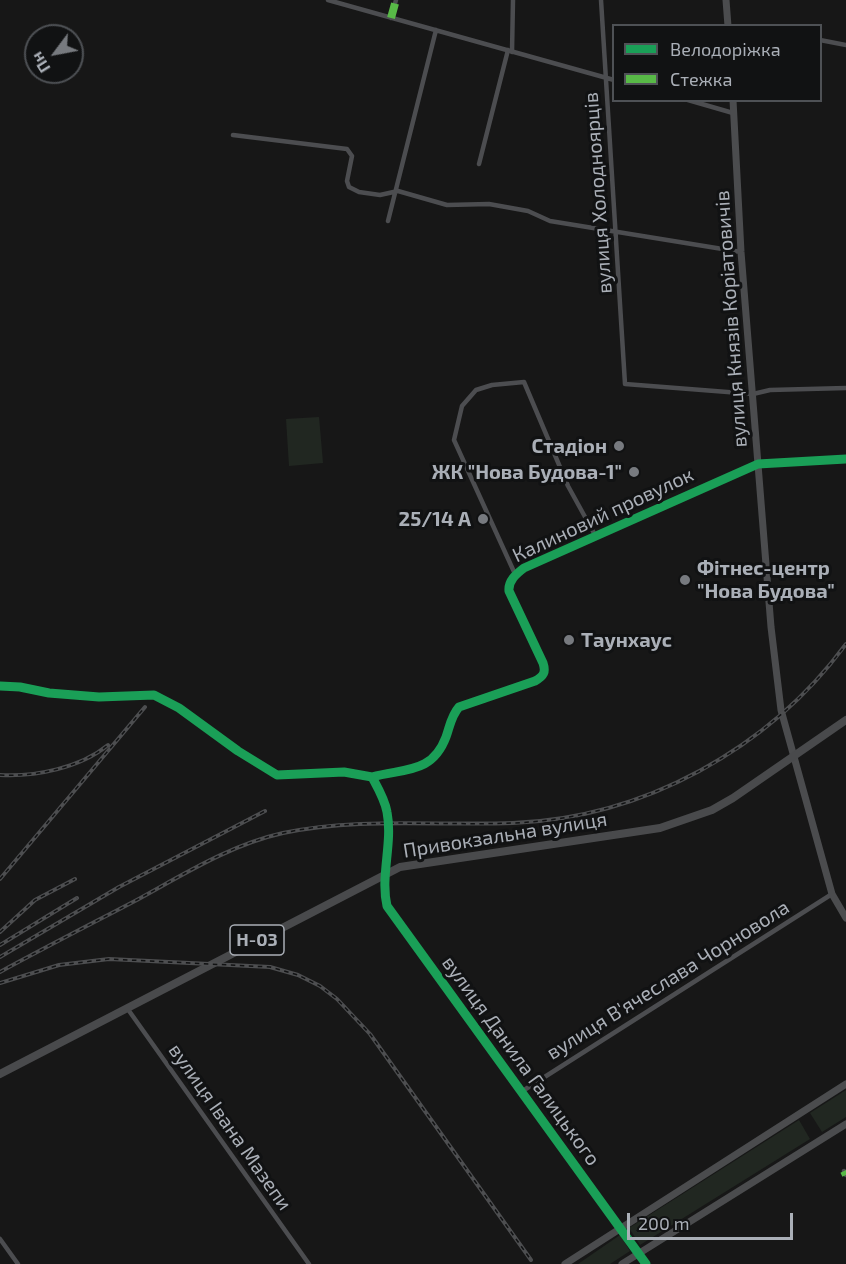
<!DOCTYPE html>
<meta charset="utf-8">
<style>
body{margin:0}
#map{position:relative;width:846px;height:1264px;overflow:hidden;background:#171717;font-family:"Exo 2",sans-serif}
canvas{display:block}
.legend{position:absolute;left:612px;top:24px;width:210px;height:78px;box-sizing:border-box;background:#111213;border:2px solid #4e5155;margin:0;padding:8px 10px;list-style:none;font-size:18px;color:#aaafb7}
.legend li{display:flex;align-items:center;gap:12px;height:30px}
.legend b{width:30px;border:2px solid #4e5155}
.north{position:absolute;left:24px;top:24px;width:60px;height:60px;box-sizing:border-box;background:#111213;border:2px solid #4e5155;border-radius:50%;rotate:238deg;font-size:16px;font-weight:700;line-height:24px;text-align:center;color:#aaafb7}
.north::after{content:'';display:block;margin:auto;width:21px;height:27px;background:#777a7f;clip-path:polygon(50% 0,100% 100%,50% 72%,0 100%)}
.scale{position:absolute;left:627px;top:1213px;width:166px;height:27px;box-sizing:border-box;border:3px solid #aaafb7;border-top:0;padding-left:8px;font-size:18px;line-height:21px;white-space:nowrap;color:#aaafb7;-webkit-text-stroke:4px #111213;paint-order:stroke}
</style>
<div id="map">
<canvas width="846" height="1264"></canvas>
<ul class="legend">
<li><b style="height:8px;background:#1a9f57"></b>Велодоріжка</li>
<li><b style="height:8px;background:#58b947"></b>Стежка</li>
</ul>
<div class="north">Пн</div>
<div class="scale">200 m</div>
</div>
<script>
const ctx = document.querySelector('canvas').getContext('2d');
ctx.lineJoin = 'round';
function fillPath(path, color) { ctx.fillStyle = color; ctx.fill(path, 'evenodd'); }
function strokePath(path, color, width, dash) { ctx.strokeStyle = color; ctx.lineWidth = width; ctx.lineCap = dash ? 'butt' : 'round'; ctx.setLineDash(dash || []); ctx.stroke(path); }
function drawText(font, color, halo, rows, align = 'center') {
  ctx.font = font + ' "Exo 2",sans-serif'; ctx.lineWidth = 6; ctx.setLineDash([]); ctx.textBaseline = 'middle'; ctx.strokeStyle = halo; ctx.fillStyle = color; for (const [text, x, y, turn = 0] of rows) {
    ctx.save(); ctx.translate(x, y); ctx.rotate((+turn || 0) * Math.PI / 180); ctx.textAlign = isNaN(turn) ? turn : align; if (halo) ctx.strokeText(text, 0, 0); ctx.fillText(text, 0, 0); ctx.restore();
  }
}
fillPath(new Path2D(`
 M319,417L323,463L289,466L286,419Z
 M846,1090V1117L822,1132L810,1113Z
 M799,1120L810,1139L640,1245L629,1228Z
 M620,1235L630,1251L610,1264H578Z`), '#212721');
strokePath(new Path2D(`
 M328,0L614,80
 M601,0L625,384L753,394L770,390L846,388
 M391,18L396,0
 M820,40L846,45
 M512,52L513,0
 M688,100L733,113
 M233,135L347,149L352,156L347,181L349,187L359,192L380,195L398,191L447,205L489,204L528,211L550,221L741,252
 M479,164L508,50
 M388,221L436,30
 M515,574L454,440L462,406L476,390L492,385L524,382L568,486L595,535
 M0,686L20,687L49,693L99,697L154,695L179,708L238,751L277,775L344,772L372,777C378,788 385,800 387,812C393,843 380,876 387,906L646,1264
 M372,777C405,768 432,774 446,737C450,726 451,716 459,707L535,681C544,676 546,672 543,663L509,591C508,581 516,574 524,568L758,464L846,459
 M127,1008L309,1264
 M521,1092L832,894
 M844,1171L846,1175
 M0,1239L18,1264`), '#4c4d50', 4.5);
strokePath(new Path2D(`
 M726,0L728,26
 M733,100L741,252L771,627L781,710L832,894L846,918
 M565,1264L846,1084
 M622,1264L846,1124`), '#4b4c4e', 7);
strokePath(new Path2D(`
 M0,1074L400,867L660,828L712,810L733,798L846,720`), '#494a4c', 8);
const rail = new Path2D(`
 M0,775C35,777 80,768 108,745
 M0,879L145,707
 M0,932L35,900L75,879
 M0,945L77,898
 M0,957L119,887L265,811
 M0,972C44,948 89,925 133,902C181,876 229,845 283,833C358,817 437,826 513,823C643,818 769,749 846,644
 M0,983L59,965L109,959L270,967L298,975L320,986L337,999L370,1034L531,1260`);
strokePath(rail, '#4d4e50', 4);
strokePath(rail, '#111213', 1.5, [4.5]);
strokePath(new Path2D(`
 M391,18L396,0
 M844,1171L846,1175`), '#58b947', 8, [15, 8]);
strokePath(new Path2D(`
 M0,686L20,687L49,693L99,697L154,695L179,708L238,751L277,775L344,772L372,777C378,788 385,800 387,812C393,843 380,876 387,906L646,1264
 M372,777C405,768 432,774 446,737C450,726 451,716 459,707L535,681C544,676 546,672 543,663L509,591C508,581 516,574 524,568L758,464L846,459`), '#1a9f57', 9);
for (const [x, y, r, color] of [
 [619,446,6,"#777a7f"],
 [634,472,6,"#777a7f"],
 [483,519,6,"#777a7f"],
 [685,580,6,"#777a7f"],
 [569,640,6,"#777a7f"]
]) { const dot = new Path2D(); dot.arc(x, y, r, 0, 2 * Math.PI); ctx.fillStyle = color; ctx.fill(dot); strokePath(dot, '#111213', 2); }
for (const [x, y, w] of [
 [257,940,54]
]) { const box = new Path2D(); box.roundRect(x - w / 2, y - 15, w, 30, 4.5); ctx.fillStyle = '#111213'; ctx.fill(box); strokePath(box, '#aaafb7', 1.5); }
drawText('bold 18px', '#aaafb7', null, [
 ["Н-03",257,940]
]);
drawText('20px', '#aaafb7', '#111213', [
 ["вулиця Холодноярців",598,193,-94],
 ["вулиця Князів Коріатовичів",731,319,-94],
 ["Калиновий провулок",603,515,-25],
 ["Привокзальна вулиця",505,835,-9],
 ["вулиця В'ячеслава Чорновола",668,980,-32],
 ["вулиця Данила Галицького",521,1061,54],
 ["вулиця Івана Мазепи",230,1127,55]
]);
drawText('bold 20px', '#aaafb7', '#111213', [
 ["Стадіон",607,446],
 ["ЖК \"Нова Будова-1\"",622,472],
 ["25/14 А",471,519],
 ["Фітнес-центр",697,568,"left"],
 ["\"Нова Будова\"",697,591,"left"],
 ["Таунхаус",581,640,"left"]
], 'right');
</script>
